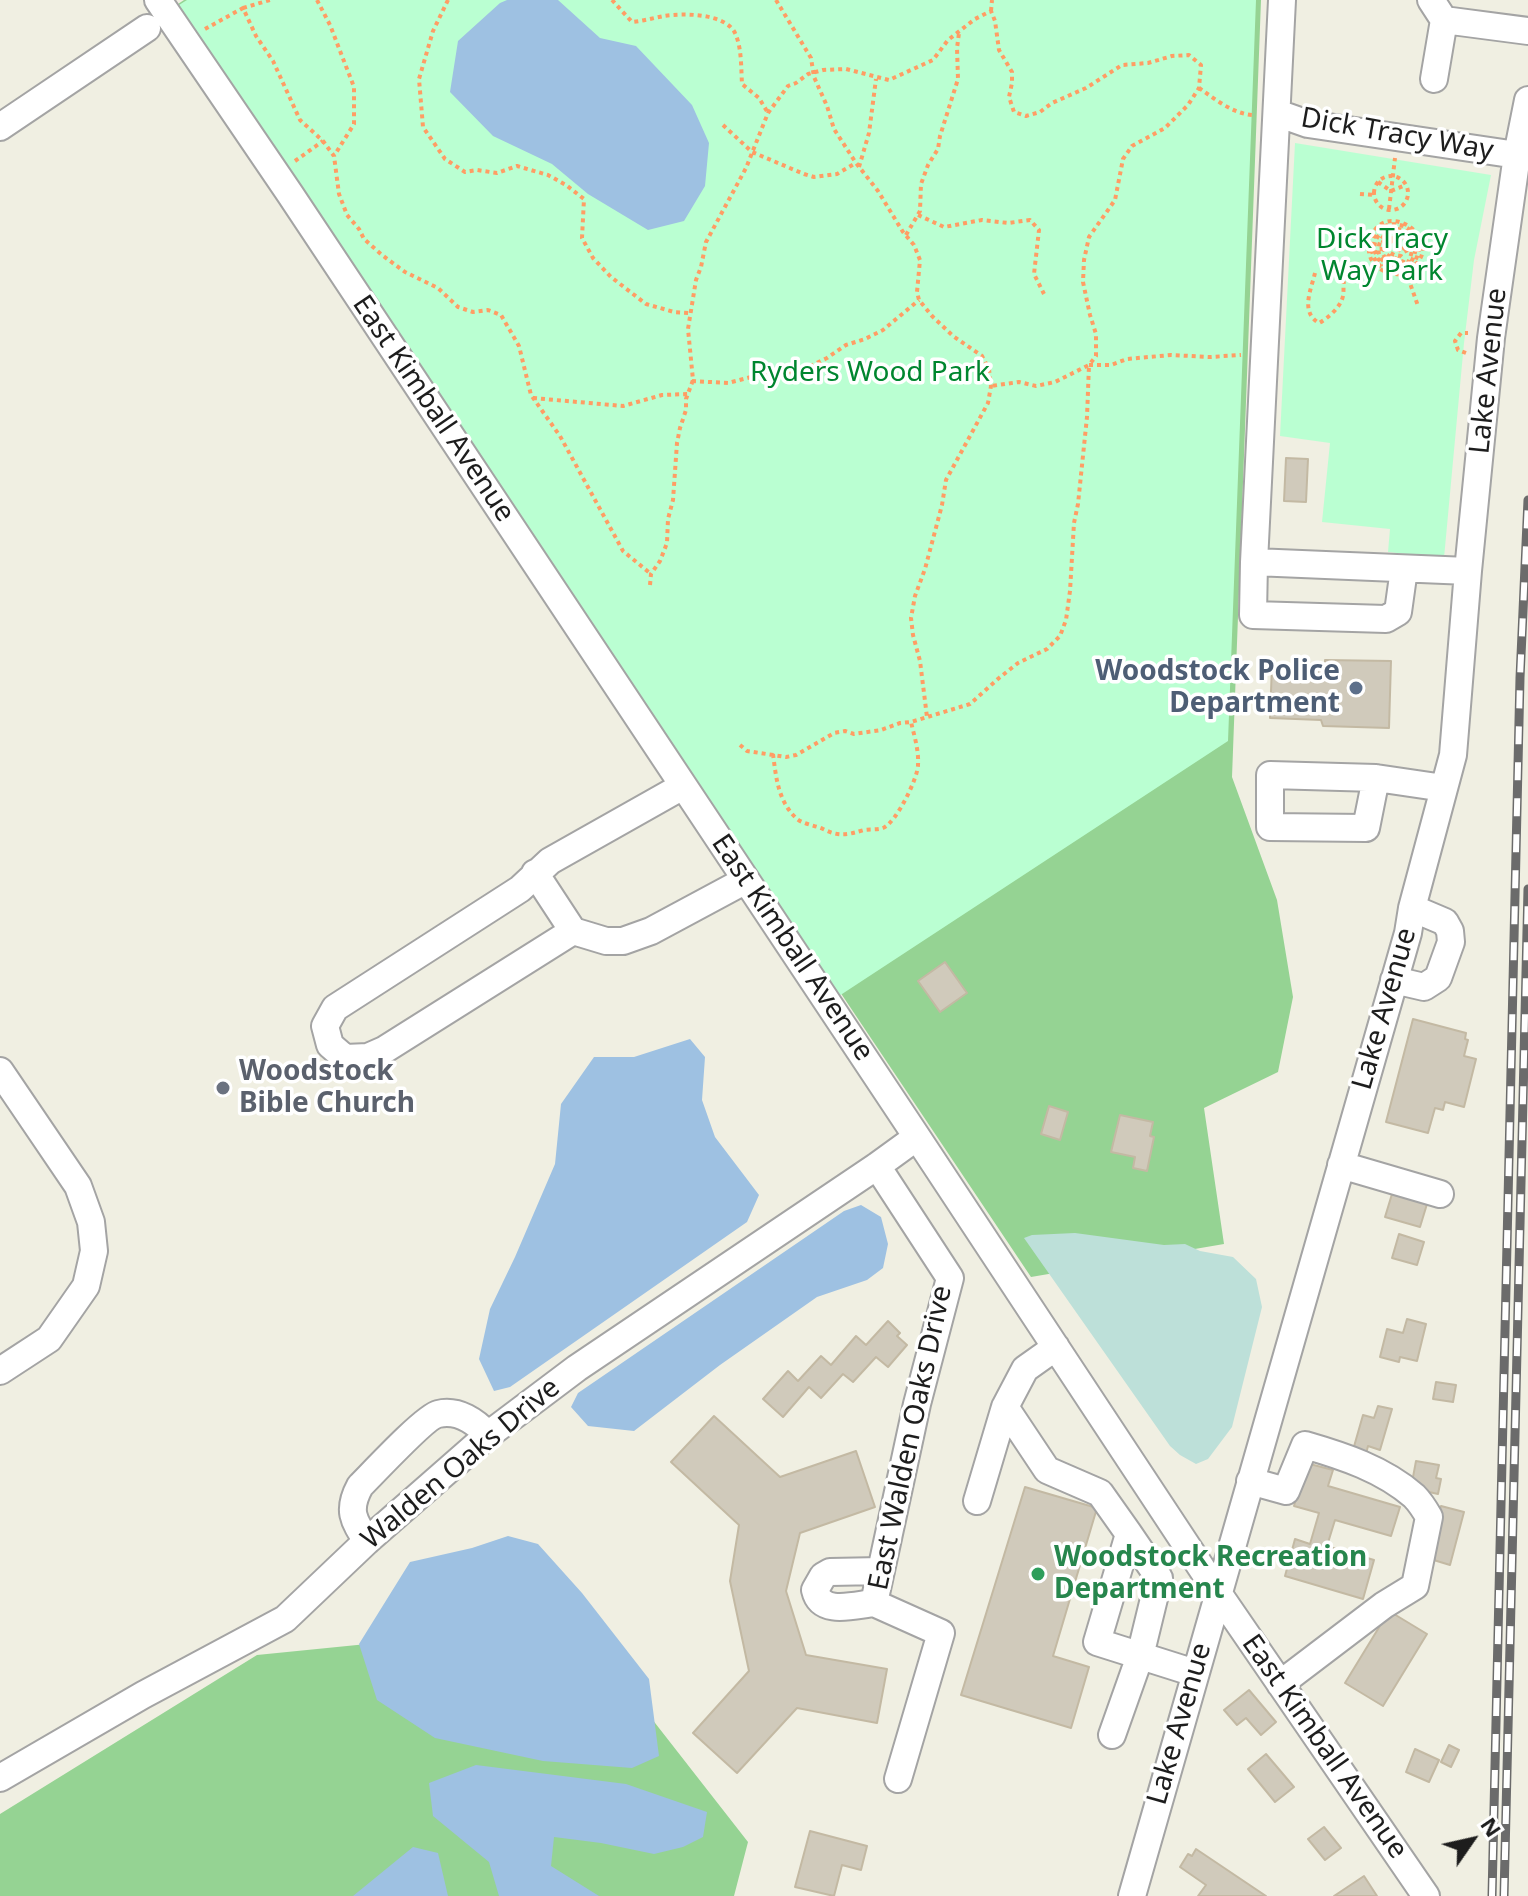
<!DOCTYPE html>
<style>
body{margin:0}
#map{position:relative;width:1528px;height:1896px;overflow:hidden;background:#f0efe2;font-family:"Noto Sans",sans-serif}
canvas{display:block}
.north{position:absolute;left:1432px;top:1800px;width:80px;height:80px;-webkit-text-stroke:6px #fff;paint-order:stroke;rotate:56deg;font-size:22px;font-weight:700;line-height:32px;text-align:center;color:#1d1d1d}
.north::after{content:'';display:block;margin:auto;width:28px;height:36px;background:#1d1d1d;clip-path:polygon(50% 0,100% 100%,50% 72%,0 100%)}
</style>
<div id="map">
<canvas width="1528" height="1896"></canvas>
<div class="north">N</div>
</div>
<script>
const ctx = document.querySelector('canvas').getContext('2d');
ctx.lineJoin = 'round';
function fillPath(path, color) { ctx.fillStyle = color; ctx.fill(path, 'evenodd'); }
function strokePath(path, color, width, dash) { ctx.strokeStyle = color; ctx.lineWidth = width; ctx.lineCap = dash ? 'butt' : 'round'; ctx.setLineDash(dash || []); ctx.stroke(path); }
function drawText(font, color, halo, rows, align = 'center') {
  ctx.font = font + ' "Noto Sans",sans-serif'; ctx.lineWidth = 7; ctx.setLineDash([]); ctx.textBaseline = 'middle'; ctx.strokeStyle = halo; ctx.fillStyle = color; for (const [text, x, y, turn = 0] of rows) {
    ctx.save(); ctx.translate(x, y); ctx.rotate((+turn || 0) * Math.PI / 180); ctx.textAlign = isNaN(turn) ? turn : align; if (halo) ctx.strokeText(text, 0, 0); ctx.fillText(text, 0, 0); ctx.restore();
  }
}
fillPath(new Path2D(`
 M184,0H1261L1232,777L1277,900L1293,997L1278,1072L1204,1108L1224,1244L1031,1277L178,4Z
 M577,1623L748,1842L734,1896H0V1814L257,1655Z`), '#95d393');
fillPath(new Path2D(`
 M1075,1233L1164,1245L1185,1244L1200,1251L1233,1257L1256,1279L1262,1307L1232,1427L1208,1459L1196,1464L1180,1455L1170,1446L1024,1238L1032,1235Z`), '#bde0d9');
fillPath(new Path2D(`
 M187,0H1256L1228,741L839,996L179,5Z
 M1295,143L1491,175L1474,260L1464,343L1444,558L1388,552L1390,529L1322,522L1330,443L1280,436Z`), '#baffd2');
fillPath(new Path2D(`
 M507,0H558L600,38L636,46L692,105L709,143L705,186L684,221L648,230L588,194L552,164L493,136L450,92L458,41L500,3Z
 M690,1039L705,1057L702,1100L715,1137L759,1195L747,1222L510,1387L494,1391L479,1359L490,1309L515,1257L555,1164L561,1104L594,1057H634Z
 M861,1205L881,1217L888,1244L883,1268L867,1280L817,1297L720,1365L634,1431L588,1426L571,1407L578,1393L844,1211Z
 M508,1536L538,1544L582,1593L649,1679L659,1756L632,1768L543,1761L435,1738L377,1700L359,1644L410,1562L472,1548Z
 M476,1765L626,1784L707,1812L703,1837L683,1847L654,1854L601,1843L554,1837L551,1866L599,1896H499L489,1862L433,1816L429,1783Z
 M413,1847L438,1853L448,1896H353Z`), '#9ec1e2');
const building = new Path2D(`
 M1286,458L1308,459L1306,502L1284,501Z
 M1325,660L1391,661L1389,728L1323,726L1321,720L1270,718L1272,665L1325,666Z
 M945,962L967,993L940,1012L918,981Z
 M1413,1019L1466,1033L1465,1039L1468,1040L1464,1056L1476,1059L1464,1107L1445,1102L1443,1110L1435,1108L1428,1133L1386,1122Z
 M1049,1106L1068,1112L1060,1140L1041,1134Z
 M1120,1115L1153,1122L1150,1136L1154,1137L1147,1171L1133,1168L1135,1157L1111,1152Z
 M1392,1194L1427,1204L1420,1227L1385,1217Z
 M1399,1234L1424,1242L1417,1265L1392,1258Z
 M1407,1319L1426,1324L1417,1361L1400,1357L1399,1362L1380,1357L1387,1329L1403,1333Z
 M888,1321L900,1333L897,1336L907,1345L888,1367L876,1357L853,1382L843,1374L821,1398L809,1387L783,1417L763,1399L788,1371L798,1381L821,1356L831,1365L856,1336L866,1345Z
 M1436,1382L1456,1385L1453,1402L1433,1399Z
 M1378,1406L1392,1409L1380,1450L1368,1446L1366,1454L1353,1450L1363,1415L1374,1418Z
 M714,1416L780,1477L856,1451L875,1507L800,1533L786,1591L806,1655L887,1669L877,1723L797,1708L737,1773L693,1733L749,1671L730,1581L739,1525L671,1462Z
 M1416,1461L1439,1465L1436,1478L1441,1479L1438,1494L1411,1488Z
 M1306,1463L1333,1470L1328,1486L1400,1507L1391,1536L1335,1520L1327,1546L1374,1560L1363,1599L1285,1576L1295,1539L1310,1544L1319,1513L1294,1506Z
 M1025,1487L1097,1508L1053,1656L1089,1667L1071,1728L961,1695Z
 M1441,1506L1464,1512L1450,1565L1427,1558Z
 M1389,1611L1427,1634L1383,1706L1345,1683Z
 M1249,1690L1276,1722L1261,1735L1246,1718L1237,1725L1224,1710Z
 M1449,1745L1459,1750L1451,1767L1441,1762Z
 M1415,1749L1439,1760L1429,1782L1406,1772Z
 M1266,1754L1294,1787L1275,1802L1248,1769Z
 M1324,1827L1341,1848L1325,1860L1308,1839Z
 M810,1831L867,1846L861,1870L842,1865L834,1896L795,1887Z
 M1196,1849L1266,1896H1198L1206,1885L1180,1867L1188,1854L1192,1856Z
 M1364,1876L1377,1896H1334Z`);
fillPath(building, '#d0cabb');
strokePath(building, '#c3b9a3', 2);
const minor = new Path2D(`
 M158,0L290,194L917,1137L1218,1593L1426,1896
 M1282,0L1254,562L1468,571
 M1431,0L1444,20L1434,79
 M1444,20L1528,31
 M1277,113L1308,124L1517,155
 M0,127L147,28
 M1254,562L1253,615L1386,619L1398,612L1404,569
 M1376,778L1366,828L1270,827V775L1376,778L1444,788
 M535,873L573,931L606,941H623L651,931L746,880
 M573,931L384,1050L368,1057L345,1058L330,1045L325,1026L335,1008L520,889L550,861L683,786
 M1394,980L1424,987L1438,978L1451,942L1450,931L1445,922L1412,908
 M0,1071L78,1186L91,1222L94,1251L86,1286L49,1339L0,1371
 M1341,1165L1440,1194
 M877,1166L950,1278L917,1404L874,1603L941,1633L898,1779
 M1056,1347L1025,1369L1005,1407L1047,1470L1100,1493L1129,1534L1097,1642L1195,1673
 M1250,1481L1286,1491L1305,1445C1343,1456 1383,1469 1414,1496C1420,1502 1425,1510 1429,1517L1415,1586L1384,1605L1280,1684
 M977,1501L1005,1407
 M367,1541C353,1520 347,1510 360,1486C373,1473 425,1417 438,1414C458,1409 476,1422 488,1435
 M874,1603C854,1605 821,1616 815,1590L823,1576L830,1572L881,1571
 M1112,1735L1140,1656L1159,1578L1129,1534
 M0,1778L143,1695L285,1619L367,1541L488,1435L577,1368L877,1166L917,1137
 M1132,1896L1408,933L1412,908L1453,755L1468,571L1491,338L1517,155L1528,100`);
strokePath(minor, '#a4a4a4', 30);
strokePath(new Path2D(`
 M317,0L330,25L354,87V124L334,156
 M448,0L433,31L419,79L423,127L445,159L465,172L477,170L497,173L517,166L548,175L566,185L584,199L582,238L593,258L611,277L646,304L674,312L689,313
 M612,0L632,22C643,21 653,18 664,16C683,13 725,13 735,33C742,48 741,69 742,84L759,98L768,113
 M776,0L811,58L814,77L827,106L834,129L856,163L878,191L903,232L914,245L920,260L917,292L919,300L932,316L953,336L982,356L989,369L991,386L988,403L946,480L942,505L925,569L915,596L911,618L913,635L920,661L927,717
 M243,8L270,0
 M991,11L992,0
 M205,29L243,8L256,36L273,61L300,120L323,141L334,156L339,194L347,215L359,229L364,239L382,255L405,272L438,288L458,307L473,312L488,310L501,315L519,346L531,395L560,436L623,551L651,574
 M1199,88C1215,99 1233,114 1253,115
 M723,125L752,152L804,174L814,177L837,174L856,163
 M295,161L323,141
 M859,167L869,133L876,79
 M1374 193a17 17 0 1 1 34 0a17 17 0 1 1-34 0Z
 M1378,182L1391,191L1406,185
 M1360,194L1374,195
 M1389,209L1395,158
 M918,215L944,227L982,220L1008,223L1030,220L1039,230L1034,274L1044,294
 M906,235L920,211L921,184L928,165L938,149L940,136L958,79L957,48L959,33
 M1397,249L1404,252L1408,250C1409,223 1374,234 1383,254C1386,261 1392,261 1399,262L1401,260C1391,257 1378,255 1387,240L1397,237L1405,243V250C1401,244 1396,234 1388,245L1389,252L1394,255L1401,256L1404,259L1402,264C1361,271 1381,214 1406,235C1417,244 1411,255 1407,265L1411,268C1450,241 1382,194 1370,241C1364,263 1383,276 1403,274V272C1391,271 1378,270 1373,255C1371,249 1371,243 1374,237C1390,207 1436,235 1412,265L1410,264C1437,218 1360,219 1377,257C1383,268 1394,268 1405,269L1418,306
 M1315,273C1311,290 1300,312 1319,323C1327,319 1341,307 1343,296C1344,291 1343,286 1344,281
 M1466,353L1458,350L1455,341L1461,333H1468
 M1089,365H1111L1127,359L1171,355L1210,357L1241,355
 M692,381L728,383L755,376L802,370L827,358L846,345L865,339L883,330L919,300
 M533,398L623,406L662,395L688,394
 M650,585L651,574L660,561L667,543L668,519L673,500L677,443L680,428L686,410V399L693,380L688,329L696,280L701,267L706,242L746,168L768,113L788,86L796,83L808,74L823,70L846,69L889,80L933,60L948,40L975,19L991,11L995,21L999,50L1012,72V83L1009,97L1014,112L1026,116L1040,112L1052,103L1086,88L1122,65L1148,63L1172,56L1189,55L1201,65L1199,88L1188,105L1165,128L1132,146L1123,159L1115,200L1089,237L1084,260L1083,282L1090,315L1096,334V356L1089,365
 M740,745L747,751L786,757L796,755L834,733L845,731L854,734L881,730L900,723L911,722L970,704L999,678L1018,663L1047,649L1060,636L1066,620L1070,591L1074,523L1078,504L1087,417L1089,365L1055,382L1036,386L1019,382L991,386
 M773,754C776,777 778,800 795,817C801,824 814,825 823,829C839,837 847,835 864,830C870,829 878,830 883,828C896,823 918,778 918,765C919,750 914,735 911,722`), '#ff9d64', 4, [4, 4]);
strokePath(minor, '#fff', 26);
const rail = new Path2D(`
 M1492,1896L1520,678L1528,500
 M1504,1896L1528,889`);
strokePath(rail, '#6b6b6b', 9);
strokePath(rail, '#fff', 6, [18]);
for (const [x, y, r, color] of [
 [1356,688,8,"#5c6f8a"],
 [223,1088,8,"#6b7280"],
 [1038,1574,8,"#2e9e5b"]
]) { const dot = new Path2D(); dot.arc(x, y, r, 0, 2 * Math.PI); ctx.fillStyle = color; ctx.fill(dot); strokePath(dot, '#fff', 3); }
drawText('28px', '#1d1d1d', '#fff', [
 ["Dick Tracy Way",1397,135,10],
 ["Lake Avenue",1489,371,-84],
 ["East Kimball Avenue",433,409,56],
 ["East Kimball Avenue",792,948,56],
 ["Lake Avenue",1385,1009,-74],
 ["East Walden Oaks Drive",911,1438,-78],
 ["Walden Oaks Drive",461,1464,-40],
 ["Lake Avenue",1180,1724,-74],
 ["East Kimball Avenue",1324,1747,55]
]);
drawText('28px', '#00862f', '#fff', [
 ["Dick Tracy",1382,240],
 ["Way Park",1382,272],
 ["Ryders Wood Park",870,373]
]);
drawText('bold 28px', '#4e5e75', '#fff', [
 ["Woodstock Police",1340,672],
 ["Department",1340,704]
], 'right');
drawText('bold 28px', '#5b616d', '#fff', [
 ["Woodstock",239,1072],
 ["Bible Church",239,1104]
], 'left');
drawText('bold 28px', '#27864d', '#fff', [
 ["Woodstock Recreation",1054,1558],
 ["Department",1054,1590]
], 'left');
</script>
